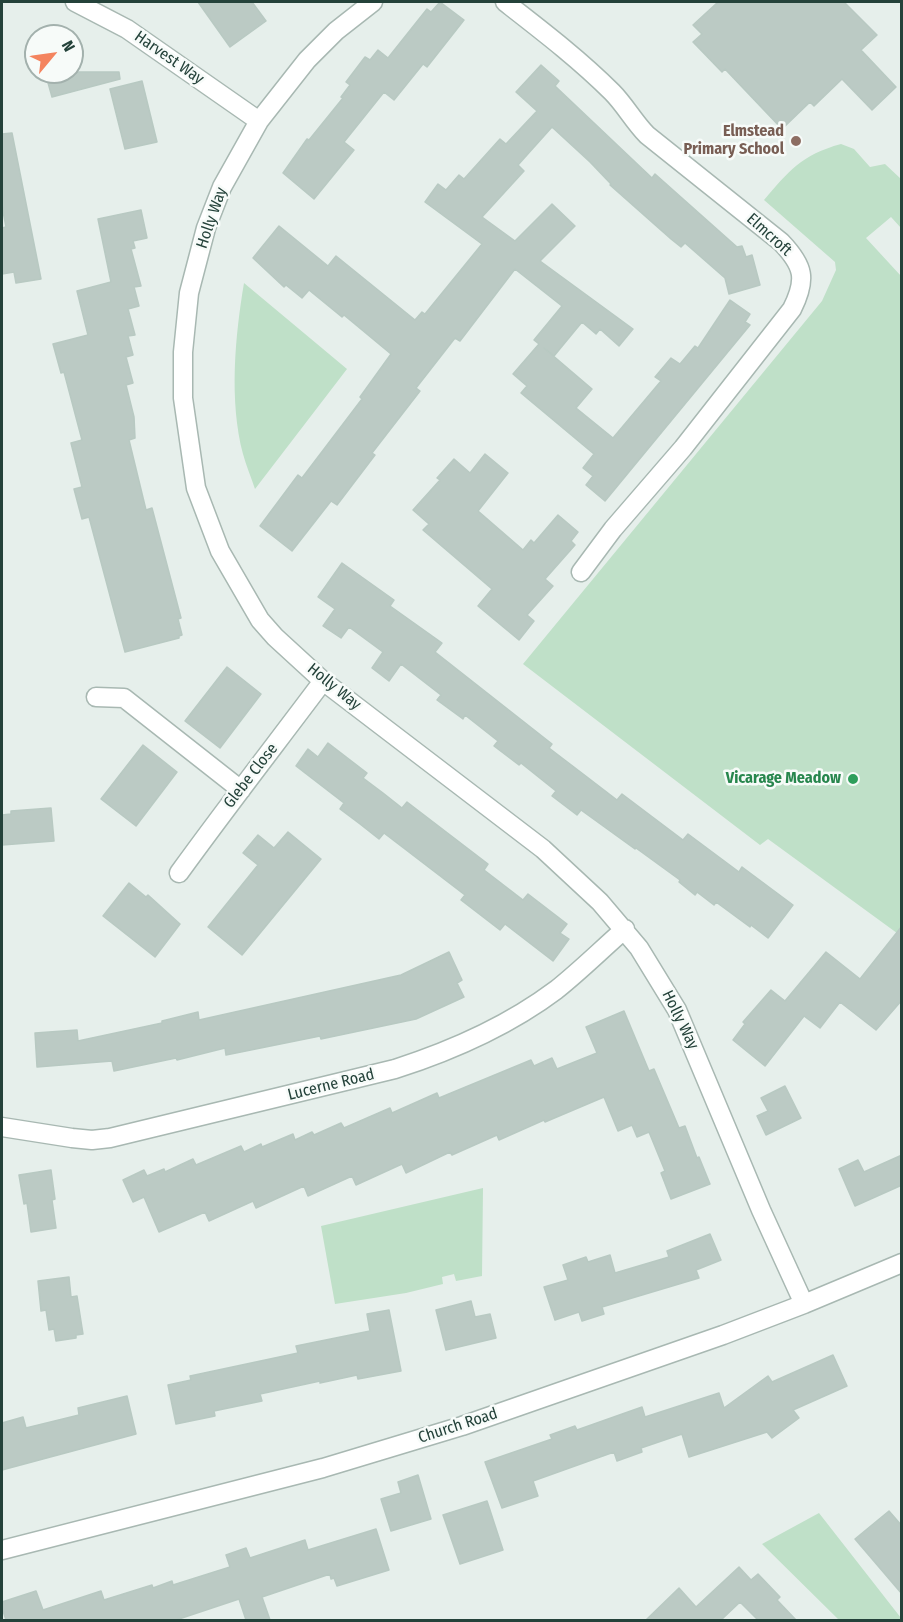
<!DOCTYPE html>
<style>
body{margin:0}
#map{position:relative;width:903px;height:1622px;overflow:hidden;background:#e6efeb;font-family:"Fira Sans Condensed",sans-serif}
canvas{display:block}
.frame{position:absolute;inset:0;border:3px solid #24423a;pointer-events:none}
.north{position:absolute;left:24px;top:24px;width:60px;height:60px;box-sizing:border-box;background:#f7fbf9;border:2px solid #a3b1ad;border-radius:50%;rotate:61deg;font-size:16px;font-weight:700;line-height:24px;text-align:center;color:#24423a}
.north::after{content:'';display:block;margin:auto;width:21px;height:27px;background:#f4845f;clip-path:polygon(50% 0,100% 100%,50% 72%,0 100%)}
</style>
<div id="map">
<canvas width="903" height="1622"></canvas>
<div class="frame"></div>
<div class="north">N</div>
</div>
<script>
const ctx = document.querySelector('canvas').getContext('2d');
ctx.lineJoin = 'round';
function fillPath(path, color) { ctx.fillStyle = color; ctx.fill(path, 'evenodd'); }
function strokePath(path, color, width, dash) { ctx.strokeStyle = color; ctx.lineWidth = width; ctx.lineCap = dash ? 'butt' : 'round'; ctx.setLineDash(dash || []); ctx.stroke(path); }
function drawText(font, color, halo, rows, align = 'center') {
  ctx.font = font + ' "Fira Sans Condensed",sans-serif'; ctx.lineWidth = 5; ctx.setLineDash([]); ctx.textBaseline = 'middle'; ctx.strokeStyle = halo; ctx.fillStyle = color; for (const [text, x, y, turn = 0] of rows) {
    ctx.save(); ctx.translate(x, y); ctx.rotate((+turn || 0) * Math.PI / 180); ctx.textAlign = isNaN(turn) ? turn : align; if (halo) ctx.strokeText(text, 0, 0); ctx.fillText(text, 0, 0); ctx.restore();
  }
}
fillPath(new Path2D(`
 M841,144L854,149L870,167L885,164L901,179V228L891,217L866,238L901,276V936L768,839L760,845L523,664L822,301L836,270L835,262L764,200C789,171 801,155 841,144Z
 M244,283L347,369L255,489C251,477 246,465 243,454C229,401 235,336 244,283Z
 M483,1188L482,1276L456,1281L454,1274L442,1277L443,1284L406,1293L335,1304L321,1226Z
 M819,1513L901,1618V1620H839L762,1544Z`), '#bfe0c8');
const building = new Path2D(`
 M198,2H252L266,21L230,47Z
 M440,2L464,20L427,67L423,64L394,100L384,92L344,142L354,150L314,199L283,173L307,139L309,140L343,98L341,97L350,85L346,82L365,57L370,60L378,50L388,58L427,9L431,12Z
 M718,2H844L877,35L861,50L896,87L872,110L842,79L814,106L810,102L782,129L725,69L722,72L693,42L702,34L693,25Z
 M541,65L559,81L555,86L652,178L655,174L737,247L742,246L746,257L752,255L760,285L729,294L725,278L685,243L681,247L671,239L610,185L611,184L590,162L552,127L518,165L524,171L482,217L515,241L552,204L575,226L540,261L633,329L619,346L600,329L596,334L582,322L554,356L544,348L592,389L576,408L613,438L661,381L655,377L671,358L680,364L695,346L698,348L730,300L750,314L745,322L750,325L605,501L586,485L593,476L583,468L594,454L521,393L527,386L513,374L539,344L534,340L562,306L515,269L460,341L455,338L416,388L420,391L372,453L375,455L337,505L331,501L292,551L260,526L298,475L302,478L321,453L362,399L360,397L391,354L344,315L342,317L309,290L302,298L286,285L284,287L253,258L279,226L328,266L336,256L415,320L422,312L425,314L482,244L425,202L438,184L446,190L459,175L464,179L500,139L506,144L537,111L516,92Z
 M45,72H119L120,79L52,97Z
 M142,81L157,142L125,149L110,89Z
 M12,133L41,279L16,283L14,272L2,274V228L6,227L2,206V134Z
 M141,210L147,238L133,241L135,248L131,249L141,286L134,287L139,306L128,309L135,335L128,336L133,355L126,357L133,383L126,385L134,417L135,438L129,440L146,510L152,508L181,618L178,619L182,635L179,636V638L125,652L89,517L82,519L74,489L82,487L71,443L82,440L64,372L61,373L53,344L88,335L77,291L111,282L98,219Z
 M485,454L508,473L478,511L523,550L531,540L534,543L558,515L578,532L571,541L575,545L545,579L553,586L527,615L534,621L519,640L478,606L492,589L423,530L429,524L413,510L440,480L437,478L454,459L470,473Z
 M342,563L394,600L390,606L442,643L435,652L552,744L549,748L587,777L617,800L622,794L683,840L688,834L739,872L742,867L793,905L768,938L751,925L750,927L716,902L714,905L697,892L695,895L679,882L680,880L636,848L635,849L581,810L577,815L552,796L556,791L521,763L519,765L494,746L498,741L465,715L463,719L437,700L441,695L401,664L389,681L372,668L383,652L349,627L341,638L323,626L335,609L318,597Z
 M227,667L261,694L220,748L185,721Z
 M328,743L367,773L363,778L383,793L402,808L407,802L488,864L484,870L523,900L528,894L567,924L560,933L569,939L553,961L505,924L500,930L461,900L465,895L384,833L379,839L360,824L340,809L344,803L296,766L308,749L318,757Z
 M143,745L177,772L136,826L101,799Z
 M51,808L54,841L2,845V815L11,814V811Z
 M288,832L321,859L242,955L208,927L258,865L243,853L258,835L274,848Z
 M129,883L146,897L148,895L180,924L155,957L103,916Z
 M902,926V1000L876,1030L840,1002L820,1028L804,1016L765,1066L733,1040L745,1024L743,1022L771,990L785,1001L826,952L860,979Z
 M449,952L462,980L457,983L464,997L416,1019L321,1039L320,1036L226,1055L225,1048L177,1060L176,1058L114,1071L112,1061L37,1067L35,1033L77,1030L78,1041L162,1023V1021L198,1012L199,1020L401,975Z
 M624,1011L649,1071L654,1069L679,1128L685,1126L697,1158L699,1157L710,1184L671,1199L661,1173L665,1171L649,1132L637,1137L632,1125L618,1131L604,1097L545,1122L544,1120L499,1140L497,1135L452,1155L450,1152L406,1173L402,1164L356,1185L352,1176L308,1196L304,1186L256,1208L253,1201L209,1221L205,1212L159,1232L144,1197L133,1202L123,1180L144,1170L147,1176L164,1169L165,1172L193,1159L196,1165L241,1146L244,1152L261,1144L262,1147L293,1134L295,1140L312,1132L314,1135L341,1123L344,1128L390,1108L392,1113L437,1093L439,1098L531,1060L534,1066L552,1058L557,1069L597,1053L586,1027Z
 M785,1086L801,1118L766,1135L757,1116L768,1111L761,1098Z
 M902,1155V1185L855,1206L839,1169L858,1160L864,1172Z
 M51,1170L55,1199L52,1200L56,1228L31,1232L27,1203L24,1204L19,1175Z
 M710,1234L721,1260L696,1270L699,1278L602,1307L604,1314L582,1321L579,1312L555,1320L544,1287L568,1280L563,1265L586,1257L588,1262L610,1255L615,1273L669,1257L667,1251Z
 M69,1277L71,1297L77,1296L83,1334L76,1335V1338L56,1341L54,1329L49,1330L46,1310L41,1311L38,1281Z
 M471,1301L475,1317L490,1314L496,1338L446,1350L436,1310Z
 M389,1310L401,1371L358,1379L357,1375L320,1383V1381L260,1394L262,1401L214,1411L215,1416L176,1424L168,1385L191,1380L190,1376L298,1353L296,1346L370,1331L367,1314Z
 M833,1355L847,1386L793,1410L799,1418L772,1438L767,1432L689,1457L682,1434L641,1448L642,1452L617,1461L614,1452L533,1481L538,1496L502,1508L485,1462L552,1439L550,1435L575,1426L577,1430L642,1407L645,1417L719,1393L724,1408L768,1376L772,1382Z
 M127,1396L136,1434L2,1470V1423L23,1417L26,1428L79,1415L78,1408Z
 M418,1475L431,1519L391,1531L381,1499L401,1493L398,1482Z
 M487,1501L503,1550L460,1564L443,1515Z
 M889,1511L902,1526V1594L855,1539Z
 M376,1529L389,1570L337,1586L334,1578L331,1579L330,1574L262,1597L270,1620H246L239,1599L176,1620H6L2,1608V1602L36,1591L43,1610L101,1591L104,1600L152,1585L153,1588L172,1581L173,1585L230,1567L226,1555L246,1548L250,1558L305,1540L308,1550Z
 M739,1567L751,1580L758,1574L780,1597L777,1600L796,1620H758L740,1602L721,1620H646L679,1588L696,1607Z`);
fillPath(building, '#bbcac4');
strokePath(building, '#b8c9c2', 1.5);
const minor = new Path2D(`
 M75,2L127,29L259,121
 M373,2L336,31L307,60L259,121L222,187L206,228L189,293L183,352V398L196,488L220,551L260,620L275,637L323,681L543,849L600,902L639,948L677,1010L761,1210L804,1304
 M505,2C541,30 579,59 612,92C625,105 634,122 647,135L781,242C804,266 807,279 792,309L683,448L613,529L581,572
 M96,697L124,698L241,790
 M179,873C226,808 275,745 323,681
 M2,1127L72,1138L92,1140L110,1138L395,1069C451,1051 508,1026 556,990C580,971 602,949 625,929
 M2,1550L323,1468L462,1426L723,1335L804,1304L902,1263`);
strokePath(minor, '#a8b8b2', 21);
strokePath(minor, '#fff', 18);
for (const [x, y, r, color] of [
 [796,141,6,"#8d6e63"],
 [853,779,6,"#2e9e5b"]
]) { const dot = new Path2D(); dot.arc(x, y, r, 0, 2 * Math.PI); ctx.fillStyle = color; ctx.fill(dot); strokePath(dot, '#f7fbf9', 2); }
drawText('16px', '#24423a', '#f7fbf9', [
 ["Harvest Way",169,58,35],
 ["Holly Way",212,218,-71],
 ["Elmcroft",769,235,42],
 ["Holly Way",334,687,39],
 ["Glebe Close",251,776,-52],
 ["Holly Way",680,1020,64],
 ["Lucerne Road",331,1085,-14],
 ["Church Road",458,1426,-18]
]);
drawText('bold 16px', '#785e54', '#f7fbf9', [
 ["Elmstead",784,132],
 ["Primary School",784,150]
], 'right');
drawText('bold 16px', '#27864d', '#f7fbf9', [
 ["Vicarage Meadow",841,779]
], 'right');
</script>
